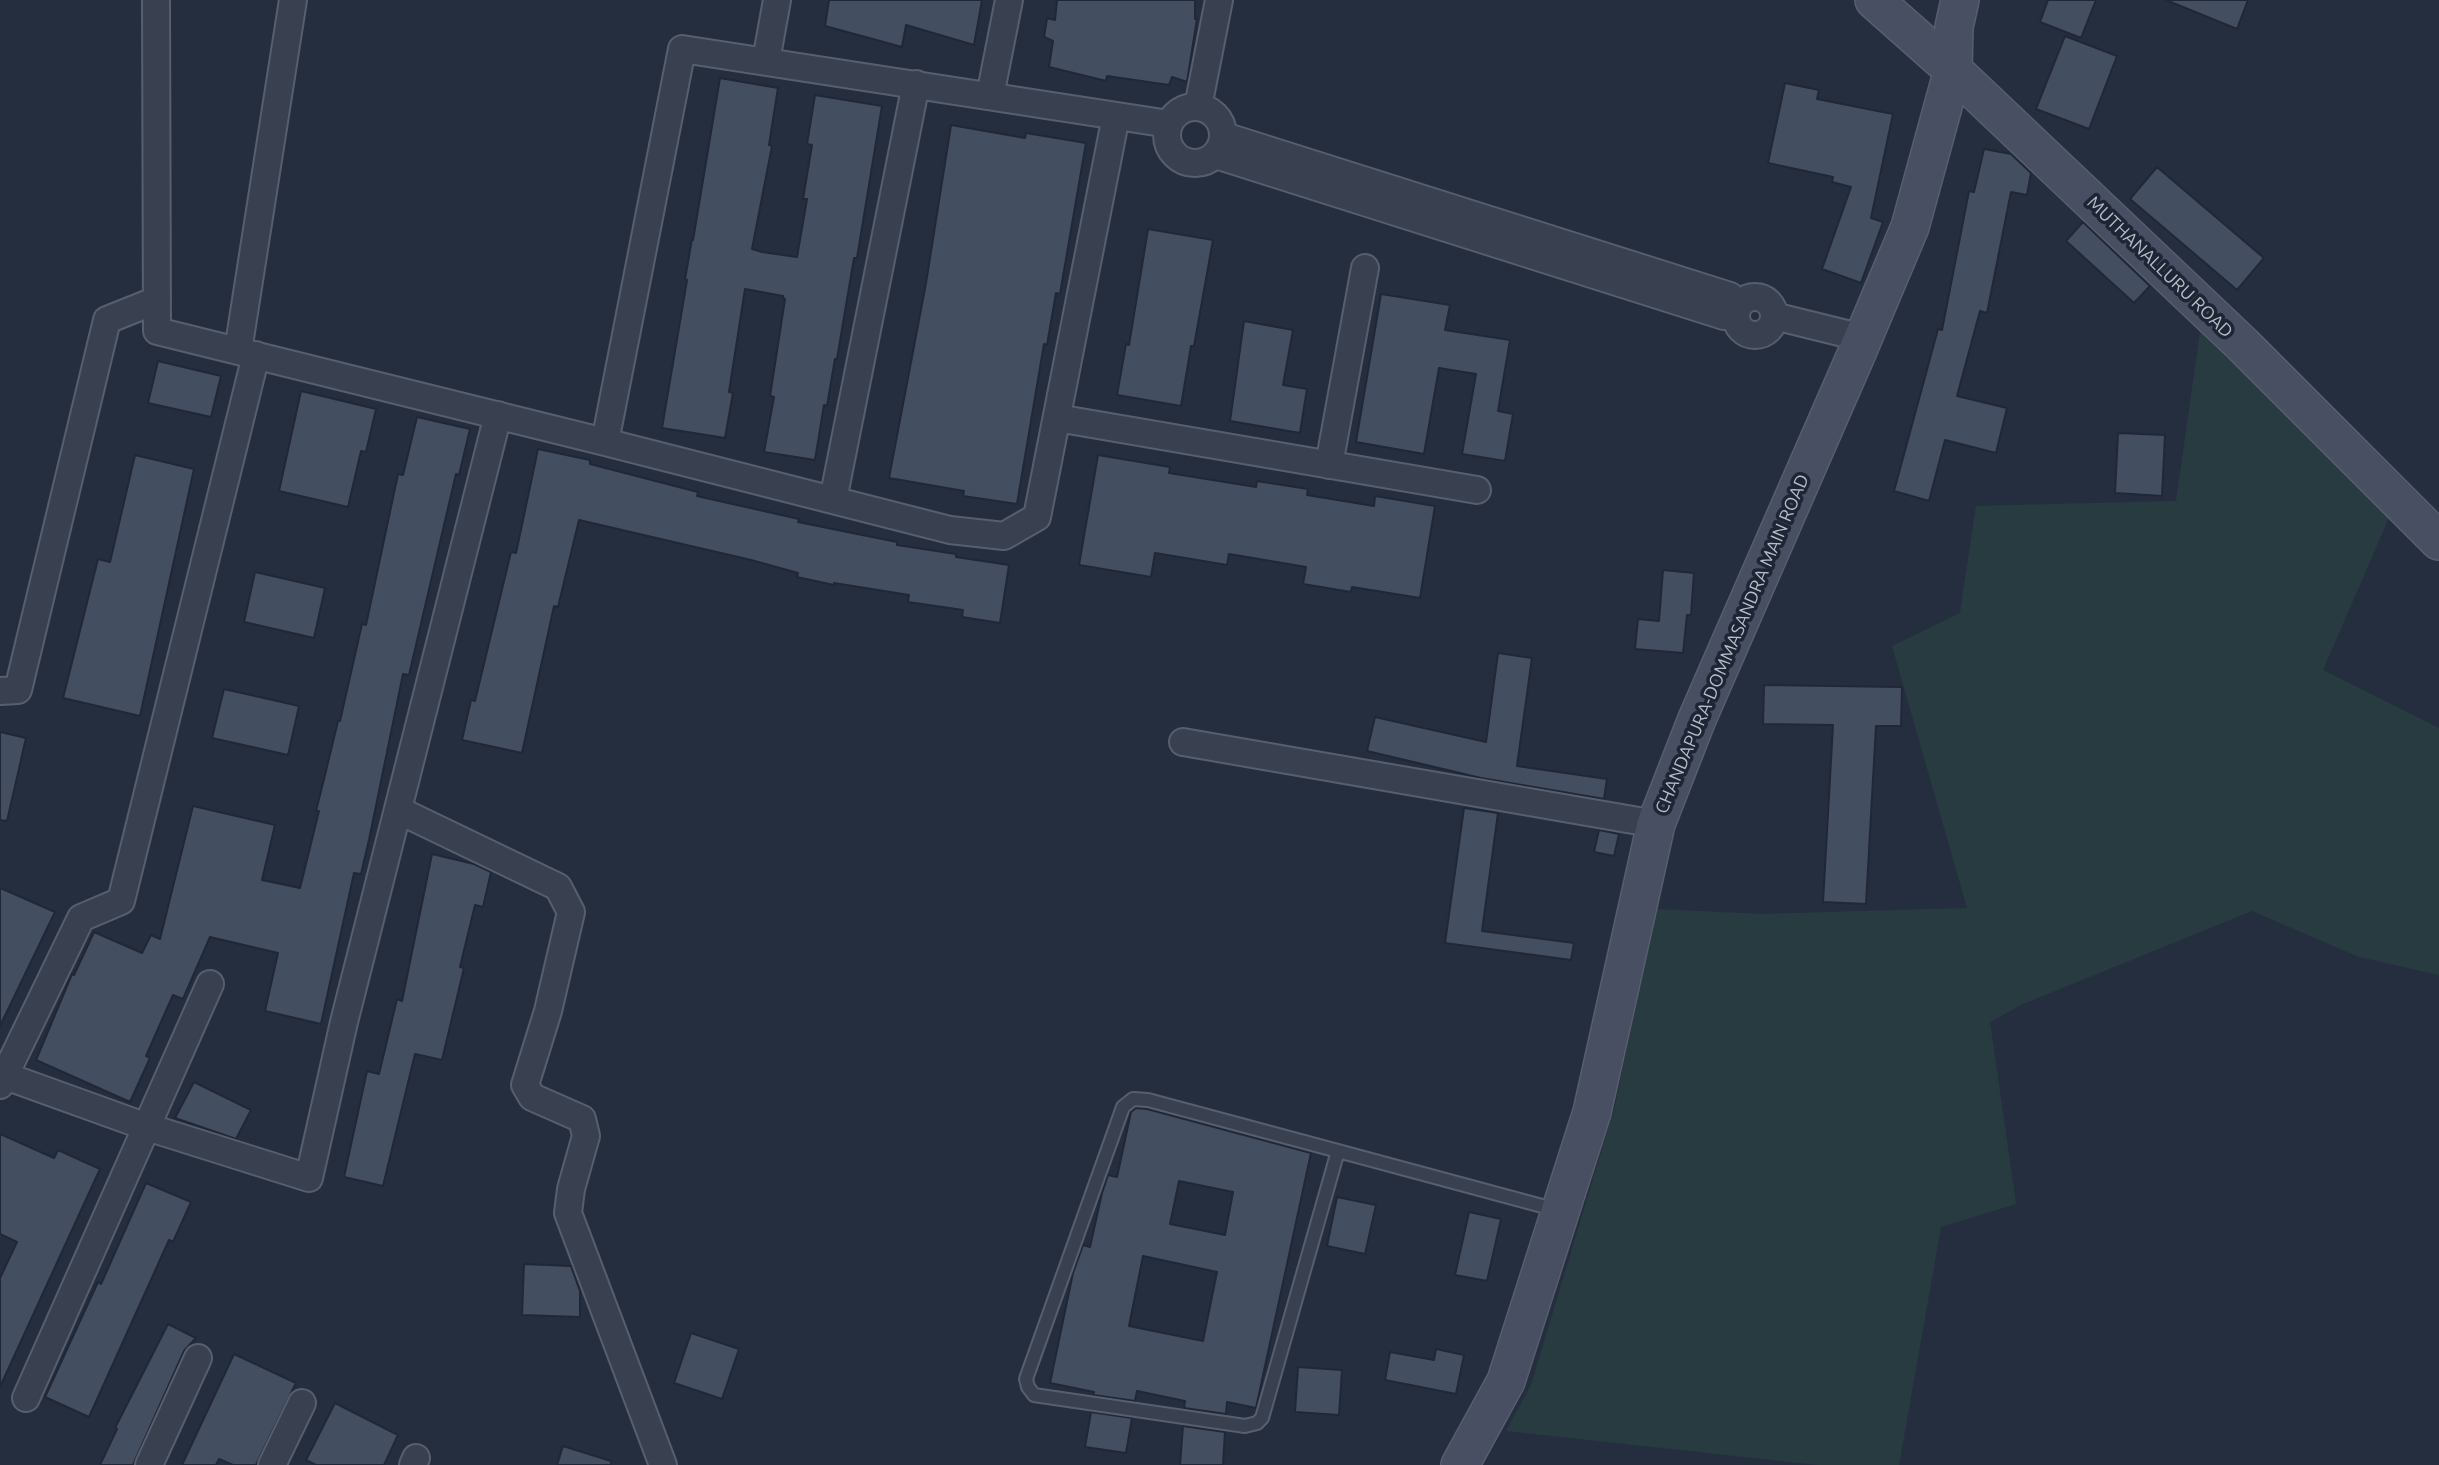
<!DOCTYPE html>
<style>
body{margin:0}
canvas{display:block;background:#252e3f}
</style>
<canvas width="2439" height="1465"></canvas>
<script>
const g = document.querySelector('canvas').getContext('2d');
g.lineJoin = 'round';
function fillPath(path, color) { g.fillStyle = color; g.fill(path, 'evenodd'); }
const poly = rows => new Path2D(rows.map(r => 'M' + r).join(''));
function strokePath(path, color, width, dash) { g.strokeStyle = color; g.lineWidth = width; g.lineCap = dash ? 'butt' : 'round'; g.setLineDash(dash || []); g.stroke(path); }
function write(font, color, halo, rows, align = 'center') {
  g.font = font + ' Ubuntu,sans-serif'; g.lineWidth = 7; g.setLineDash([]); g.textBaseline = 'middle'; g.strokeStyle = halo; g.fillStyle = color; for (const [text, x, y, turn = 0] of rows) {
    g.save(); g.translate(x, y); g.rotate((+turn || 0) * Math.PI / 180); g.textAlign = isNaN(turn) ? turn : align; if (halo) g.strokeText(text, 0, 0); g.fillText(text, 0, 0); g.restore();
  }
}
const green = poly([
 [2200,332,2391,513,2323,670,2439,728,2439,975,2359,957,2252,911,2023,1004,1990,1022,2016,1204,1941,1227,1899,1465,1818,1465,1506,1431,1531,1385,1615,1106,1655,909,1761,914,1967,908,1892,646,1960,613,1976,506,2176,501]
]);
const building = poly([
 [829,0,982,0,974,45,906,25,902,47,825,26,829,0],
 [1057,0,1195,0,1195,19,1197,19,1187,82,1172,77,1169,85,1107,76,1106,81,1049,67,1053,41,1044,37,1047,18,1055,20,1057,0],
 [2048,0,2096,0,2081,38,2040,22,2048,0],
 [2166,0,2248,0,2237,29,2166,0],
 [2065,36,2117,56,2089,129,2036,109,2065,36],
 [720,78,778,88,769,145,772,146,752,249,762,252,797,257,807,199,803,199,812,145,807,144,815,95,882,106,857,258,854,258,837,359,835,359,827,406,824,405,815,460,764,452,774,397,770,396,785,299,783,298,783,296,745,289,729,392,733,393,725,438,662,428,687,280,685,279,692,239,693,240,720,78],
 [1785,83,1819,90,1817,99,1893,114,1871,218,1883,222,1861,283,1822,269,1851,187,1832,182,1833,177,1768,163,1785,83],
 [951,125,1025,138,1026,133,1086,143,1060,294,1056,293,1047,345,1044,344,1017,504,963,496,964,491,889,478,926,283,951,125],
 [1984,149,2011,154,2031,173,2027,195,2011,192,1987,313,1980,311,1957,396,2007,408,1996,453,1945,440,1929,501,1894,491,1938,329,1942,330,1969,191,1974,192,1984,149],
 [2157,167,2264,258,2237,290,2130,199,2157,167],
 [2083,222,2150,286,2134,303,2066,241,2083,222],
 [1148,229,1213,240,1194,346,1191,346,1181,406,1117,395,1126,344,1129,345,1148,229],
 [1381,294,1450,305,1445,330,1510,340,1498,411,1513,414,1505,461,1462,454,1476,374,1439,368,1424,454,1356,442,1381,294],
 [1244,321,1293,330,1283,385,1307,389,1300,433,1230,421,1244,321],
 [158,361,221,376,211,417,148,403,158,361],
 [301,391,376,409,366,452,361,451,348,507,279,491,301,391],
 [417,417,470,429,459,475,456,474,409,675,403,674,369,840,361,874,354,873,321,1024,265,1011,278,953,210,937,183,999,173,995,146,1056,150,1058,130,1102,36,1060,72,974,74,975,94,932,142,953,151,935,160,939,193,806,275,825,262,880,300,888,319,811,316,811,325,775,338,721,340,721,362,624,366,625,398,474,403,475,417,417],
 [2118,433,2165,435,2162,496,2115,493,2118,433],
 [538,449,590,460,590,464,698,492,697,496,799,519,798,522,897,542,897,545,956,554,956,557,1009,565,1000,623,962,617,963,610,908,602,909,595,834,583,834,585,797,577,798,573,751,560,579,520,558,607,554,606,522,753,462,740,471,700,475,701,511,552,516,553,538,449],
 [135,455,194,469,140,716,63,698,98,559,110,562,135,455],
 [1098,455,1170,467,1169,473,1256,487,1257,481,1308,489,1307,495,1374,506,1375,496,1435,506,1420,598,1352,587,1351,592,1303,584,1306,567,1229,554,1227,565,1155,553,1151,577,1079,565,1098,455],
 [1663,570,1694,573,1691,615,1687,615,1683,653,1635,649,1638,619,1659,621,1663,570],
 [255,572,325,588,314,638,244,622,255,572],
 [1498,653,1532,658,1517,766,1607,779,1604,799,1481,778,1367,751,1375,717,1486,742,1498,653],
 [1764,685,1902,687,1901,726,1876,726,1866,904,1823,902,1833,725,1763,724,1764,685],
 [224,689,299,706,288,755,212,738,224,689],
 [0,732,26,738,7,821,0,820,0,732],
 [1464,808,1498,813,1482,931,1574,943,1571,960,1445,943,1464,808],
 [1599,830,1619,834,1614,856,1594,852,1599,830],
 [432,854,474,864,491,872,483,907,475,905,460,967,464,968,442,1060,415,1054,383,1186,344,1177,367,1071,379,1074,397,999,402,1001,432,854],
 [0,888,55,912,0,1026,0,888],
 [194,1082,251,1110,236,1139,175,1118,194,1082],
 [1136,1108,1147,1109,1311,1153,1256,1408,1227,1402,1226,1414,1184,1408,1185,1401,1137,1391,1135,1401,1093,1395,1094,1392,1050,1383,1073,1273,1083,1245,1090,1247,1102,1193,1108,1175,1117,1177,1131,1112,1136,1108],
 [1179,1181,1233,1192,1225,1235,1170,1224,1179,1181],
 [1143,1256,1217,1272,1203,1341,1129,1326,1143,1256],
 [0,1134,54,1158,58,1150,100,1169,0,1387,0,1278,17,1242,0,1234,0,1134],
 [146,1183,191,1202,173,1242,169,1240,89,1417,45,1397,98,1282,101,1284,146,1183],
 [1337,1197,1376,1205,1365,1254,1327,1246,1337,1197],
 [1469,1212,1501,1219,1487,1281,1455,1275,1469,1212],
 [524,1264,571,1266,580,1291,580,1317,522,1315,524,1264],
 [168,1324,196,1338,184,1351,133,1465,100,1465,117,1429,115,1428,168,1324],
 [691,1333,739,1349,722,1399,674,1383,691,1333],
 [1436,1349,1464,1355,1456,1394,1385,1380,1390,1352,1434,1360,1436,1349],
 [234,1354,296,1383,256,1465,233,1465,219,1459,216,1465,182,1465,234,1354],
 [1298,1367,1342,1370,1339,1415,1295,1412,1298,1367],
 [335,1403,398,1435,384,1465,316,1465,306,1460,335,1403],
 [1091,1412,1132,1418,1126,1453,1085,1447,1091,1412],
 [1183,1426,1225,1432,1223,1465,1180,1465,1183,1426],
 [563,1446,611,1461,611,1465,557,1465,563,1446]
]);
const lane = poly([
 [1338,1151,1262,1418,1257,1423,1245,1426,1034,1395,1028,1387,1026,1379,1123,1107,1133,1099,1148,1100,1338,1151,1557,1210]
]);
const street = poly([
 [156,0,157,331,605,442],
 [766,61,777,0],
 [990,96,1009,0],
 [1198,107,1219,0],
 '1167 135a28 28 0 1 1 56 0a28 28 0 1 1-56 0Z',
 [1116,116,1037,517,1004,536,950,530,605,442,682,49,1169,124],
 [1224,136,1730,296,1739,304],
 [1216,155,1724,316,1736,315],
 '1736 316a19 19 0 1 1 38 0a19 19 0 1 1-38 0Z',
 [1774,316,1863,338],
 [238,351,293,0],
 [1057,418,1477,490],
 [1329,465,1365,268],
 [833,500,916,84],
 [0,691,18,690,107,320,157,300],
 [1183,742,1656,824],
 [398,810,558,887,571,912,548,1011,525,1085,532,1097,582,1119,586,1136,571,1189,568,1213,663,1465],
 [0,1074,147,1127,309,1178,344,1022,498,415],
 [0,1085,81,918,121,901,256,355],
 [26,1398,210,984],
 [149,1465,198,1358],
 [272,1465,302,1403],
 [413,1465,416,1458]
]);
const secondary = poly([
 [1874,0,1953,70,2243,345,2439,541],
 [1460,1465,1506,1381,1592,1112,1656,824,1697,719,1856,355,1910,227,1953,70,1954,27,1960,0]
]);
const streetNames = [
 ["MUTHANALLURU ROAD",2160,267,44],
 ["CHANDAPURA-DOMMASANDRA MAIN ROAD",1732,644,-67]
];
fillPath(green, '#273b40');
fillPath(building, '#444e61');
strokePath(building, '#202736', 2);
strokePath(lane, '#575e6d', 16);
strokePath(street, '#575e6d', 30);
strokePath(secondary, '#575e6d', 40);
strokePath(lane, '#39404f', 12);
strokePath(street, '#39404f', 26);
strokePath(secondary, '#484f62', 37);
write('18px', '#b6bcca', '#1e2534', streetNames);
</script>
